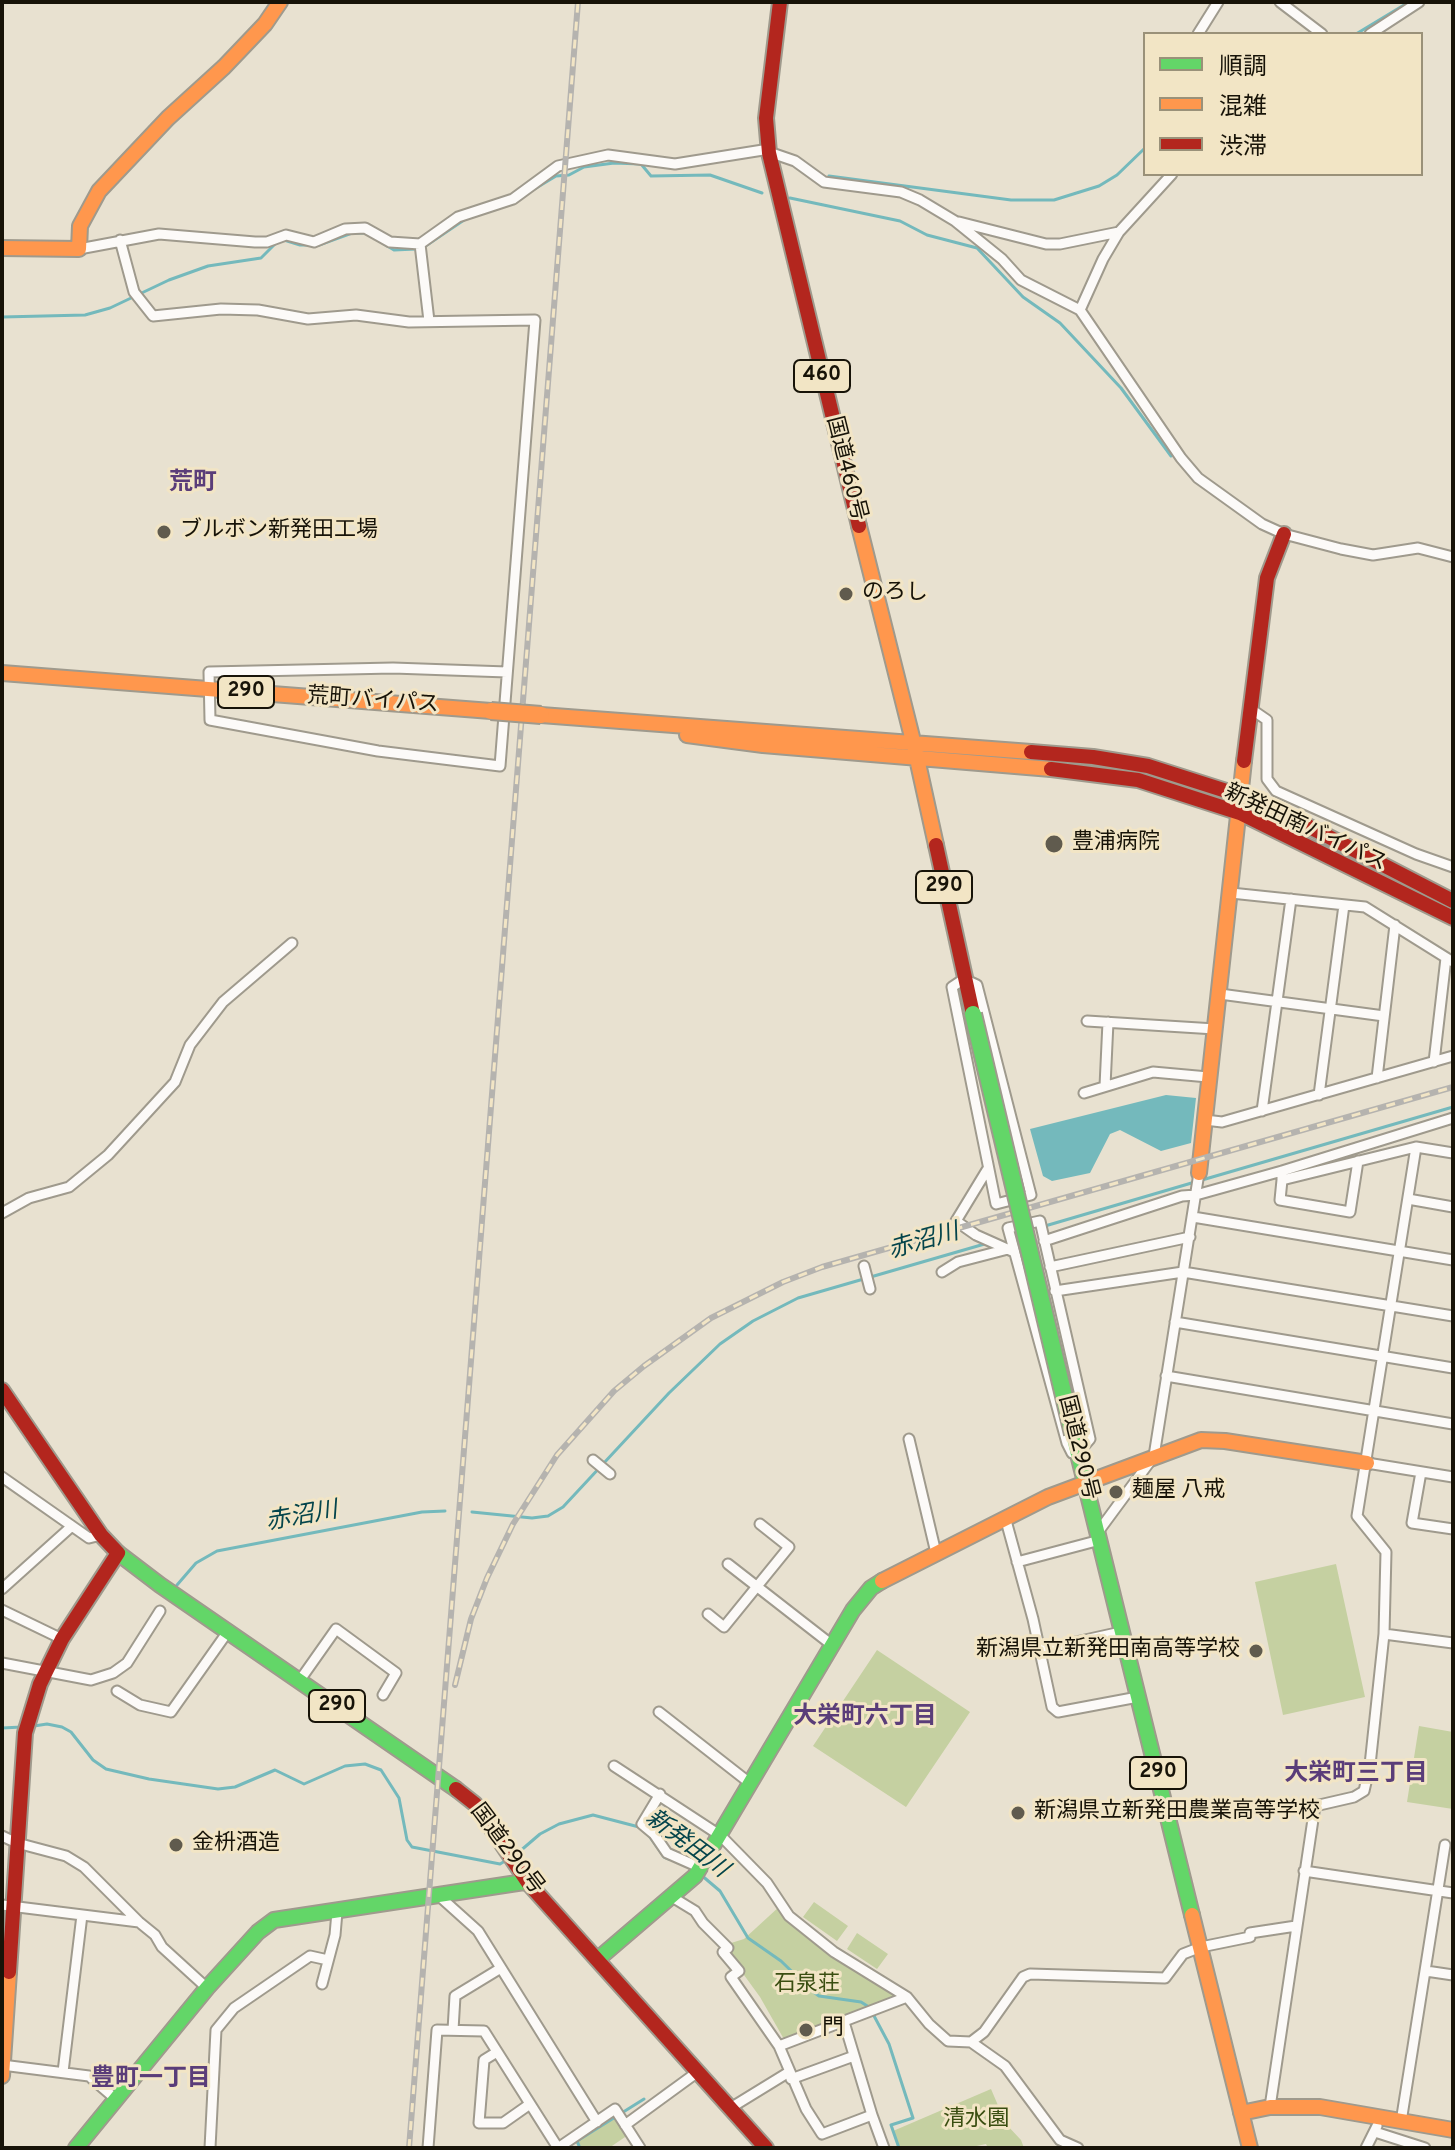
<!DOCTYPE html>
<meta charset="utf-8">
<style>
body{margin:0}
#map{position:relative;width:1455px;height:2150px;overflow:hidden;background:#e8e1d0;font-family:Overpass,"Noto Sans JP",sans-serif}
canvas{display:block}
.frame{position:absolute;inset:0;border:4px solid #171308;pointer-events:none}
.legend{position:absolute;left:1143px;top:32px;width:280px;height:144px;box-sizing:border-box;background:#f2e5c5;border:2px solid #9a9179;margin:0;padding:10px 14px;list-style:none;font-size:24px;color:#171308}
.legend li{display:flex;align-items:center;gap:16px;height:40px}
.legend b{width:40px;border:2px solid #9a9179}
</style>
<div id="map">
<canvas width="1455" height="2150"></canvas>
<div class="frame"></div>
<ul class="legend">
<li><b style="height:10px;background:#63d668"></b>順調</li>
<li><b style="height:10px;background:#ff974d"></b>混雑</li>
<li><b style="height:10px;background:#b3261e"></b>渋滞</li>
</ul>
</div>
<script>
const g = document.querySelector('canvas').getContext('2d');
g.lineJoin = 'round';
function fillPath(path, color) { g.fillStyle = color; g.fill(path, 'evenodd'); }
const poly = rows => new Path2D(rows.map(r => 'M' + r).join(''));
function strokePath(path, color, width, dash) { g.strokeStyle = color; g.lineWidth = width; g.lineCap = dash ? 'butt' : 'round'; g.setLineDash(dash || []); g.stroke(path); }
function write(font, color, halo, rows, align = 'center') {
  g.font = font + ' Overpass,"Noto Sans JP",sans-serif'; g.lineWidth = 6; g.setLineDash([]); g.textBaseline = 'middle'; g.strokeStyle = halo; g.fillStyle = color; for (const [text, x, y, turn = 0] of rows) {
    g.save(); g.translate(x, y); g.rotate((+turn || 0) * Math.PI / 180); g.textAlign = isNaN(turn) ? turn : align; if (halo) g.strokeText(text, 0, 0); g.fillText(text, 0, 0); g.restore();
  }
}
const green = poly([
 [1336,1564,1365,1697,1283,1715,1255,1582],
 [877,1650,970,1712,906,1807,813,1746],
 [1419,1726,1453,1732,1453,1809,1407,1802],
 [814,1902,848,1926,837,1941,803,1917],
 [780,1906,787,1916,905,1997,785,2041,760,1997,728,1953,731,1943,744,1939],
 [857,1933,888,1954,877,1969,847,1949],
 [991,2089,1006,2124,1021,2140,1024,2148,988,2148,986,2144,967,2148,899,2148,893,2131],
 [615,2115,628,2135,609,2148,579,2148,574,2140]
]);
const water = poly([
 [1166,1095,1196,1098,1191,1143,1161,1151,1120,1130,1110,1134,1090,1173,1052,1181,1043,1176,1030,1129]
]);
const stream = poly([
 [1356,34,1409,2],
 [829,176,1011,200,1054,200,1099,186,1117,175,1145,148],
 [790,198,900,221,927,235,977,248,1023,297,1060,323,1121,388,1171,456],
 [508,205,556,176,569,175,584,167,614,163,641,164,651,176,710,175,762,193],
 [284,240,300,245,319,245,352,233,366,233,394,250,416,249],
 [427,245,467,218],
 [2,317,85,315,110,308,169,280,208,266,261,258,277,242],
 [1202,1180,1453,1107],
 [1045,1226,1195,1182],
 [472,1512,532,1518,548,1516,563,1507,669,1393,720,1344,753,1321,798,1298,988,1243],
 [177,1585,196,1563,217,1551,422,1512,445,1511],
 [34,1726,47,1724,62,1727,71,1732,93,1760,106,1769,149,1779,218,1789,235,1787,275,1770,304,1784,345,1766,365,1764,381,1770,399,1798,407,1840,412,1847,500,1864,505,1861],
 [2,1728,22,1727],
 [519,1852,540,1834,559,1824,593,1815,639,1827,650,1837,664,1857,669,1859],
 [700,1874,720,1891,748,1938,781,1961,812,1991,819,1996,861,2002,869,2007],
 [873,2014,889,2044,913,2118,891,2125,899,2148],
 [580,2148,577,2141,644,2099]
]);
const street = poly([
 [1280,2,1322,34],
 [1198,34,1218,2],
 [1370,34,1419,2],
 [959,222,1046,244,1060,244,1119,232],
 [120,240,134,292,153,316,221,309,258,310,308,319,356,315,409,322,535,320,510,639,500,766,378,751,210,720,209,672,393,668,507,672],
 [420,244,429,321],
 [79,249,159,234,255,242,267,242,286,235,314,242,345,229,365,228,390,242,420,244,458,217,513,199,558,166,608,155,675,164,763,150,795,161,824,182,901,192,920,200,955,221,1002,259,1021,280,1080,310,1181,458,1198,478,1262,524,1284,534,1341,549,1373,555,1418,548,1453,557],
 [1080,310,1103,259,1119,232,1172,174],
 [1251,709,1267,720,1267,779,1276,791,1416,854,1453,867],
 [1231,893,1365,907,1453,962],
 [964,979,977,985,1031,1195,996,1204,952,987,964,979],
 [1220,994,1384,1016],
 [1087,1021,1215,1029],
 [1434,1062,1446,958],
 [1377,1078,1395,925],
 [1105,1086,1108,1022],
 [1084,1093,1153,1072,1208,1077],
 [1319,1095,1344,905],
 [1262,1111,1291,899],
 [1205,1120,1222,1122,1453,1056],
 [987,1170,956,1221,976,1235,1014,1252],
 [1282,1171,1282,1180,1416,1147,1453,1153],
 [1282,1180,1280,1200,1350,1212,1358,1161],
 [1408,1199,1453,1207],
 [2,1213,29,1198,69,1187,108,1155,175,1082,190,1045,223,1002,292,943],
 [1193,1217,1453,1260],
 [1040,1221,1090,1439,1078,1453,1072,1453,1067,1443,1008,1228,1040,1221],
 [1044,1241,1182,1196,1196,1195,1282,1171,1453,1118],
 [864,1266,870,1289],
 [1050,1267,1190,1237],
 [942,1272,958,1262,1008,1249],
 [1055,1291,1183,1272,1453,1316],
 [1175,1322,1453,1368],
 [1166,1376,1453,1424],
 [909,1439,936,1553],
 [593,1460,610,1474],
 [1367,1463,1453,1477],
 [1421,1472,1412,1523,1453,1529],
 [2,1477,89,1538,101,1535],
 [1005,1517,1033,1619,1052,1707,1058,1712,1138,1697],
 [1098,1532,1154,1456,1199,1173],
 [1017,1562,1100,1540],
 [728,1564,832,1645],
 [2,1589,72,1526],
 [2,1610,62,1639],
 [708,1614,724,1627,789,1547,760,1524],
 [1384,1634,1453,1643],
 [1040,1650,1121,1632],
 [2,1663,91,1680,113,1673,127,1663,160,1611],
 [300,1680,336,1629,396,1673,383,1695],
 [117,1691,140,1705,171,1712,229,1630],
 [659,1712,751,1784],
 [614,1766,721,1836,767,1883,789,1916,834,1952,907,1997,929,2024,948,2041,971,2042,1005,2066,1060,2140,1078,2148],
 [660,1794,642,1824,654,1834,667,1853,701,1868],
 [2,1836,17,1843,66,1856,84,1867,139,1922,155,1935,162,1947,207,1988],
 [1304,1871,1453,1893],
 [438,1895,478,1931,597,2122],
 [672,1897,695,1911,703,1923,728,1948,723,1952,739,1971,731,1977,779,2046],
 [2,1905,139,1922],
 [1426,1971,1453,1975],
 [322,1984,335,1935,337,1912],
 [844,2022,872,2115],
 [453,2030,455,1996,501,1968],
 [971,2042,984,2032,1023,1977,1030,1974,1165,1978,1183,1954,1201,1947,1250,1937,1250,1933,1296,1926],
 [497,2052,484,2060,479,2123,503,2123,530,2104],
 [2,2065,89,2076,117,2100],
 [63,2072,82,1915],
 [791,2079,854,2056],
 [732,2107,789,2072],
 [1270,2107,1315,1806,1354,1797,1364,1791,1370,1765,1384,1634,1386,1552,1357,1516,1416,1147],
 [1401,2122,1445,1845],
 [625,2125,699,2071],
 [1375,2132,1425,2148],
 [210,2148,216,2030,234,2008,310,1956,328,1960],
 [428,2148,437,2030,484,2031,558,2148],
 [558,2148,615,2109,640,2148],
 [884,2148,872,2115,822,2134,806,2109,779,2046,907,1997],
 [1366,2148,1377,2126]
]);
const fast = poly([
 [1073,1434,1192,1915],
 [118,1553,160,1585,456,1789],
 [598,1959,695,1876,853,1610,871,1588,882,1581],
 [76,2148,207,1988,258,1932,274,1920,524,1882,529,1884]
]);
const slow = poly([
 [2,248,79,249,80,226,99,191,168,118,224,67,265,24,280,2],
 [859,526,914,745,936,845],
 [2,673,491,711],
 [541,715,1031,752],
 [687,735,763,745,1051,769],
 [1199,1173,1244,761],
 [882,1581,1048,1497,1201,1440,1225,1441,1367,1463],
 [1192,1915,1250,2148],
 [2,2076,9,1972],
 [1241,2113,1270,2107,1320,2107,1453,2130]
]);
const jam = poly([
 [780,2,766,118,769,153,859,526],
 [1031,752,1093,757,1148,766,1242,796,1300,822,1453,901],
 [1244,761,1267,578,1284,534],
 [1051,769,1138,780,1240,813,1453,918],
 [936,845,973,1014],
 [2,1390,101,1535,118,1553,62,1639,40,1684,25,1733,9,1972],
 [456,1789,475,1804,529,1884,766,2148]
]);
const rail = poly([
 [455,1685,471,1619,487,1578,513,1524,557,1455,614,1391,644,1366,711,1318,783,1282,822,1267,1453,1087],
 [409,2148,578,2]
]);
const fastBridge = poly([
 [973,1014,1073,1434]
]);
const slowBridge = poly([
 [491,711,541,715]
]);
const markers = [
 [164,532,8,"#605b4e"],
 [846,594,8,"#605b4e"],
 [1054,844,10,"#605b4e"],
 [1116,1492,8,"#605b4e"],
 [1256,1651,8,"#605b4e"],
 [1018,1813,8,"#605b4e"],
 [176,1845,8,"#605b4e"],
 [806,2030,8,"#605b4e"]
];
const shields = [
 [822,376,56],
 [246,692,56],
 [944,887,56],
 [337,1706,56],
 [1158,1773,56]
];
const shieldNames = [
 ["460",822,376],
 ["290",246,692],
 ["290",944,887],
 ["290",337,1706],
 ["290",1158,1773]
];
const streetNames = [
 ["国道460号",845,469,76],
 ["荒町バイパス",373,702,4],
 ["新発田南バイパス",1305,829,25],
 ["国道290号",1077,1448,76],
 ["国道290号",506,1850,53]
];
const poiNames = [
 ["ブルボン新発田工場",180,532],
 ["のろし",862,594],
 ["豊浦病院",1072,844],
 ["麺屋 八戒",1132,1492],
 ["新潟県立新発田南高等学校",1240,1651,"right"],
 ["新潟県立新発田農業高等学校",1034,1813],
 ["金枡酒造",192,1845],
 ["門",822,2030]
];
const parkNames = [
 ["石泉荘",807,1986],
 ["清水園",976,2121]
];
const neighbourhoodNames = [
 ["荒町",193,484],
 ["大栄町六丁目",865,1718],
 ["大栄町三丁目",1356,1775],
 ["豊町一丁目",151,2080]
];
const waterNames = [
 ["赤沼川",924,1243,-16],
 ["赤沼川",302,1518,-10],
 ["新発田川",686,1845,37]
];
fillPath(green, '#c5d0a1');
fillPath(water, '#74b9bc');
strokePath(stream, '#74b9bc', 3);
strokePath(street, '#9f9a8d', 13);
strokePath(fast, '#9f9a8d', 18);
strokePath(slow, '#9f9a8d', 18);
strokePath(jam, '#9f9a8d', 18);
strokePath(street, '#fcfaf8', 9);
strokePath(fast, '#63d668', 14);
strokePath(slow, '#ff974d', 14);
strokePath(jam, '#b3261e', 14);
strokePath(rail, '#b5b3af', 6);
strokePath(rail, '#f2e5c5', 3, [9]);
strokePath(fastBridge, '#9f9a8d', 20, []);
strokePath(slowBridge, '#9f9a8d', 20, []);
strokePath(fastBridge, '#63d668', 16);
strokePath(slowBridge, '#ff974d', 16);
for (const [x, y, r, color] of markers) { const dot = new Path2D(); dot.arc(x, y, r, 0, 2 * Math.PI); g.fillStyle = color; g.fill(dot); strokePath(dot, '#f2e5c5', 3); }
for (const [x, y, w] of shields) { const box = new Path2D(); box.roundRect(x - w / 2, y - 16, w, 32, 6); g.fillStyle = '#f2e5c5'; g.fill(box); strokePath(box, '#171308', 2); }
write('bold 20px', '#171308', null, shieldNames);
write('22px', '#171308', '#f2e5c5', streetNames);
write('22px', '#171308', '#f2e5c5', poiNames, 'left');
write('22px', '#3a4e11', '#f2e5c5', parkNames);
write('bold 24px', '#5a3d79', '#f2e5c5', neighbourhoodNames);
write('italic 24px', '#05454b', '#f2e5c5', waterNames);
</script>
